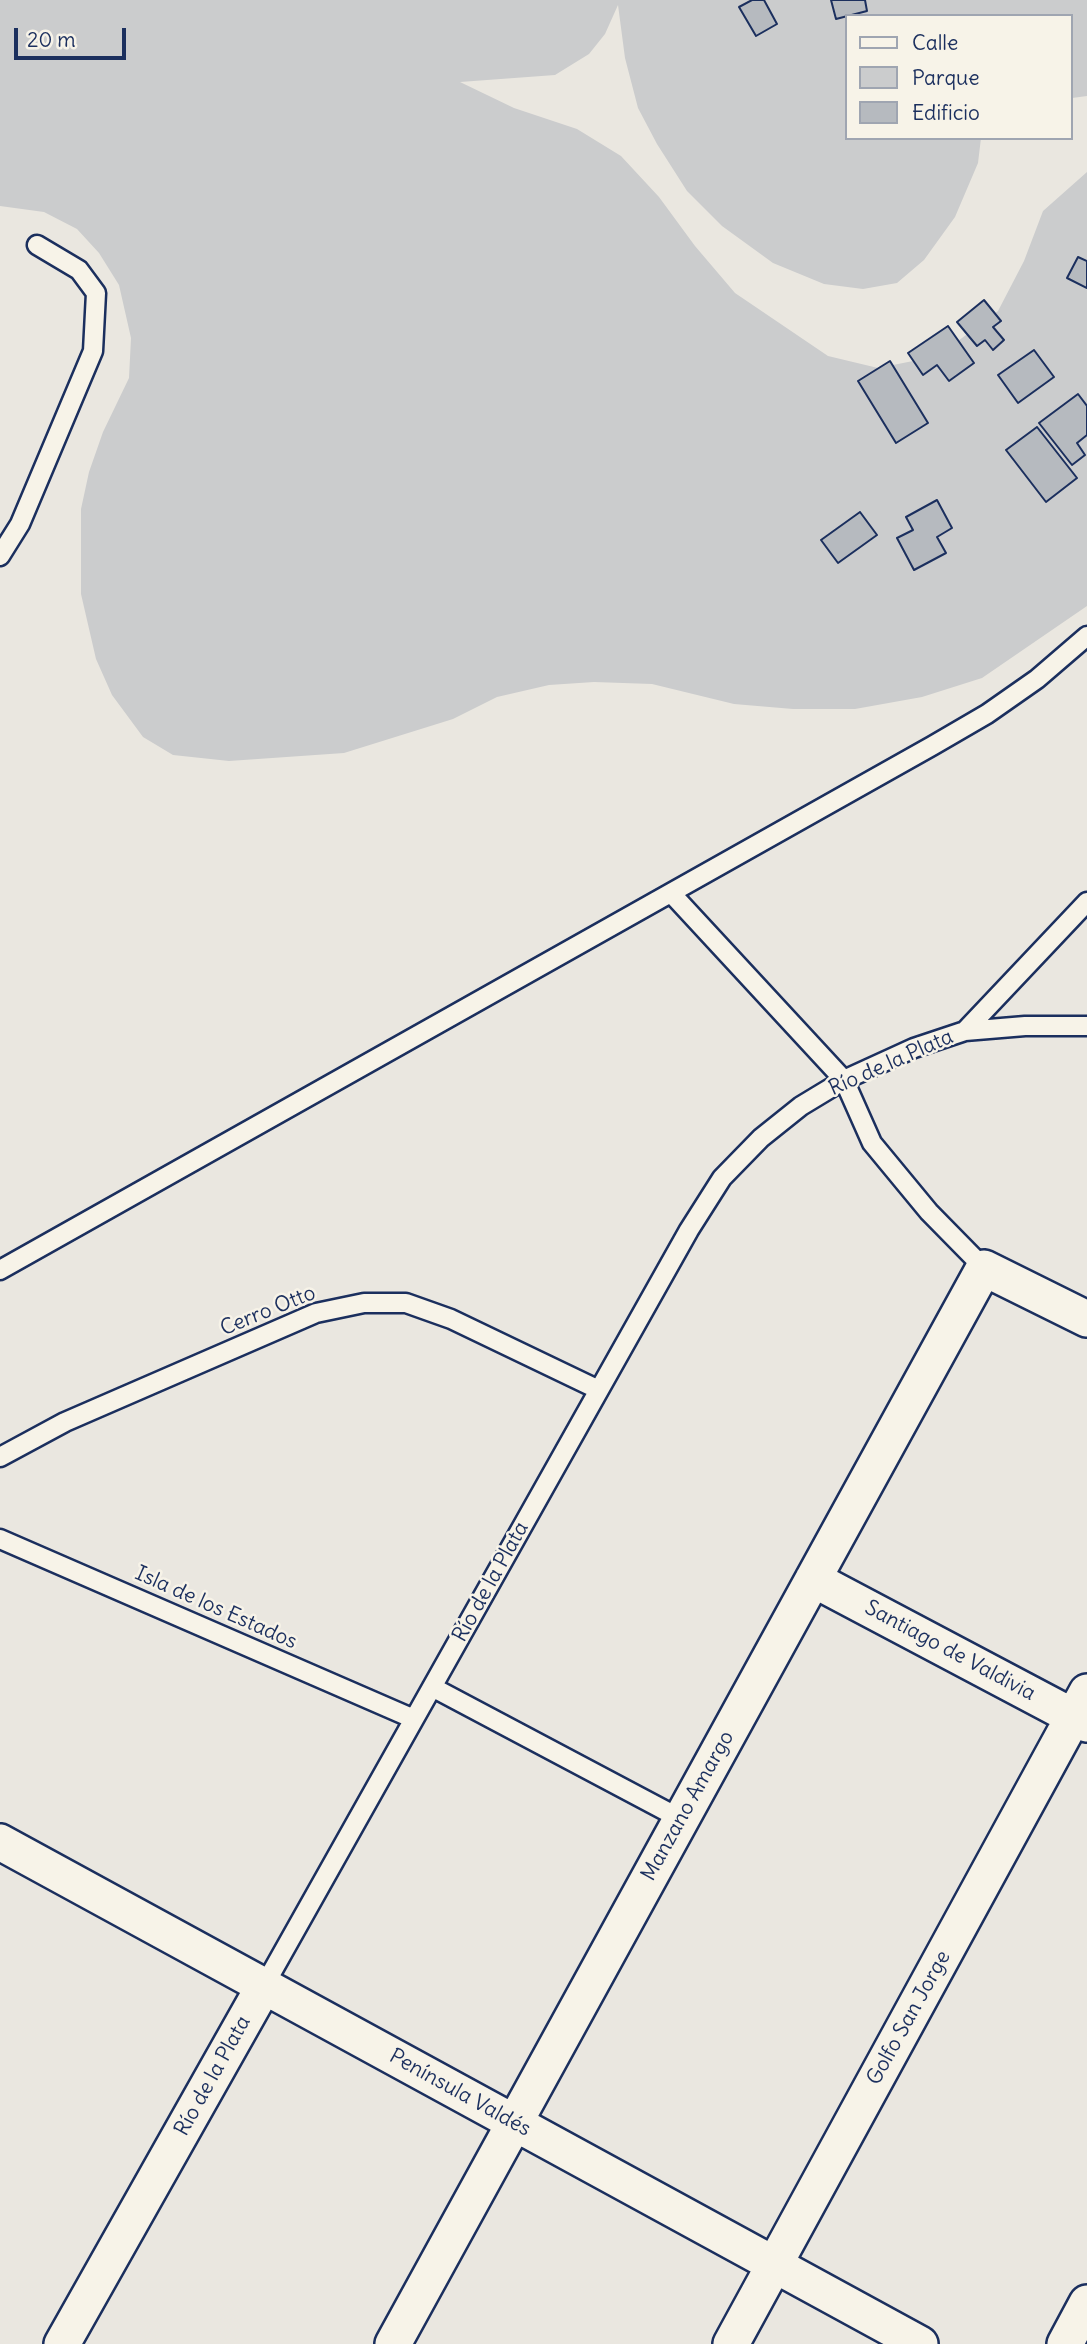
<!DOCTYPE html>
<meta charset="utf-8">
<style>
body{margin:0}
#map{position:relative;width:1087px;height:2344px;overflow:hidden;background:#eae7e0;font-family:Delius,sans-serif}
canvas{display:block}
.legend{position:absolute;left:845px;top:14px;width:228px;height:126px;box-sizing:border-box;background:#f7f3e8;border:2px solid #9fa5b1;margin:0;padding:9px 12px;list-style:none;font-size:21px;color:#1b2f5e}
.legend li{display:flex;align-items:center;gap:14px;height:35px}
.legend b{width:35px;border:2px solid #9fa5b1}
.scale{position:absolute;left:14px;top:28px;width:112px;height:32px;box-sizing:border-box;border:4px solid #1b2f5e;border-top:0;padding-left:9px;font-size:21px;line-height:24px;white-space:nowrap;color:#1b2f5e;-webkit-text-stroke:5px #f7f3e8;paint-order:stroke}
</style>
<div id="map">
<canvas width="1087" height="2344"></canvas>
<ul class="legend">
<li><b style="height:9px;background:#f7f3e8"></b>Calle</li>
<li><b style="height:19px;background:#cbcccd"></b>Parque</li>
<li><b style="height:19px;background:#b6babf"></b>Edificio</li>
</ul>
<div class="scale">20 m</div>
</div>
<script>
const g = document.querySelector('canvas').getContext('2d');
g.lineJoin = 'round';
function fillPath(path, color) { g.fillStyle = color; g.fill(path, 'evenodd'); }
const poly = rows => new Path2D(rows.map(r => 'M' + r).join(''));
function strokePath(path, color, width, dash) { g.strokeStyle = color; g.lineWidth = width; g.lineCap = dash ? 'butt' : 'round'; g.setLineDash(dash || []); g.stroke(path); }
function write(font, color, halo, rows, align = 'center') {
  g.font = font + ' Delius,sans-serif'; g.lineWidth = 5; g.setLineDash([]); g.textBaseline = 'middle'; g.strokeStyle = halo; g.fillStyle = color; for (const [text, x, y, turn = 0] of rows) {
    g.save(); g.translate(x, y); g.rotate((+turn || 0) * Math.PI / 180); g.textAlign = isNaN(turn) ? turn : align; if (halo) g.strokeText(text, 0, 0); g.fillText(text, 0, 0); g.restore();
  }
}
const green = poly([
 [0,0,1087,0,1087,96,1072,98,1071,16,847,16,847,138,981,138,978,163,955,217,924,260,897,283,863,289,824,284,773,263,722,226,687,191,657,144,638,108,625,58,618,5,605,34,589,54,555,75,460,82,514,108,577,129,621,156,659,197,695,246,735,293,828,356,878,368,938,356,998,311,1024,261,1043,211,1087,172,1087,606,982,678,922,697,855,709,793,709,734,704,652,684,594,682,549,685,497,697,453,719,344,753,229,761,173,755,143,737,112,695,96,659,81,594,81,509,89,472,103,432,129,378,131,338,119,285,99,253,77,229,44,212,0,206]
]);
const building = poly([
 [752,0,764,0,777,24,756,36,739,7,752,0],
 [831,0,865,0,867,11,836,19,831,0],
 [1078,257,1087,261,1087,288,1067,278,1078,257],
 [984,300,1001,321,993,327,1004,340,993,350,985,340,977,346,957,322,984,300],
 [948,326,974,363,949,381,937,365,923,375,908,353,948,326],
 [1034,350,1054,377,1018,403,998,375,1034,350],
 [890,361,928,423,896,443,858,381,890,361],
 [1078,394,1087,406,1087,435,1077,443,1085,455,1072,465,1039,423,1078,394],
 [1037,427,1077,478,1046,502,1006,450,1037,427],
 [937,500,952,528,937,537,946,553,914,570,897,538,913,530,906,517,937,500],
 [860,512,877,535,838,563,821,540,860,512]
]);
const service = poly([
 [0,556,20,524,93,351,96,293,79,270,37,245],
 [671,893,844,1080,872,1143,929,1212,984,1268],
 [965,1031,1087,902],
 [0,1270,932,746,987,714,1037,679,1087,636],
 [0,1457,65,1422,316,1313,364,1303,406,1303,451,1319,599,1390],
 [0,1539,414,1719],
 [432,1687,681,1819],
 [264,1986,689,1230,722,1178,761,1138,801,1106,844,1080,914,1048,965,1031,1025,1026,1087,1026]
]);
const minor = poly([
 [813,1579,1087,1724],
 [0,1842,920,2344],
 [62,2344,264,1986],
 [393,2344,984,1268,1087,1319],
 [731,2344,1087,1692],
 [1065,2344,1087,2303]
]);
const streetNames = [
 ["Río de la Plata",891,1063,-24],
 ["Cerro Otto",268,1311,-22],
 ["Río de la Plata",491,1582,-61],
 ["Isla de los Estados",216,1608,24],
 ["Santiago de Valdivia",950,1651,28],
 ["Manzano Amargo",688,1806,-61],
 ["Golfo San Jorge",909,2018,-61],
 ["Río de la Plata",213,2076,-61],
 ["Península Valdés",460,2093,29]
];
fillPath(green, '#cbcccd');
fillPath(building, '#b6babf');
strokePath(building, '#1b2f5e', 2);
strokePath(service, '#1b2f5e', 23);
strokePath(minor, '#1b2f5e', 40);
strokePath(service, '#f7f3e8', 18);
strokePath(minor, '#f7f3e8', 35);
write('21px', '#1b2f5e', '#f7f3e8', streetNames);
</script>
